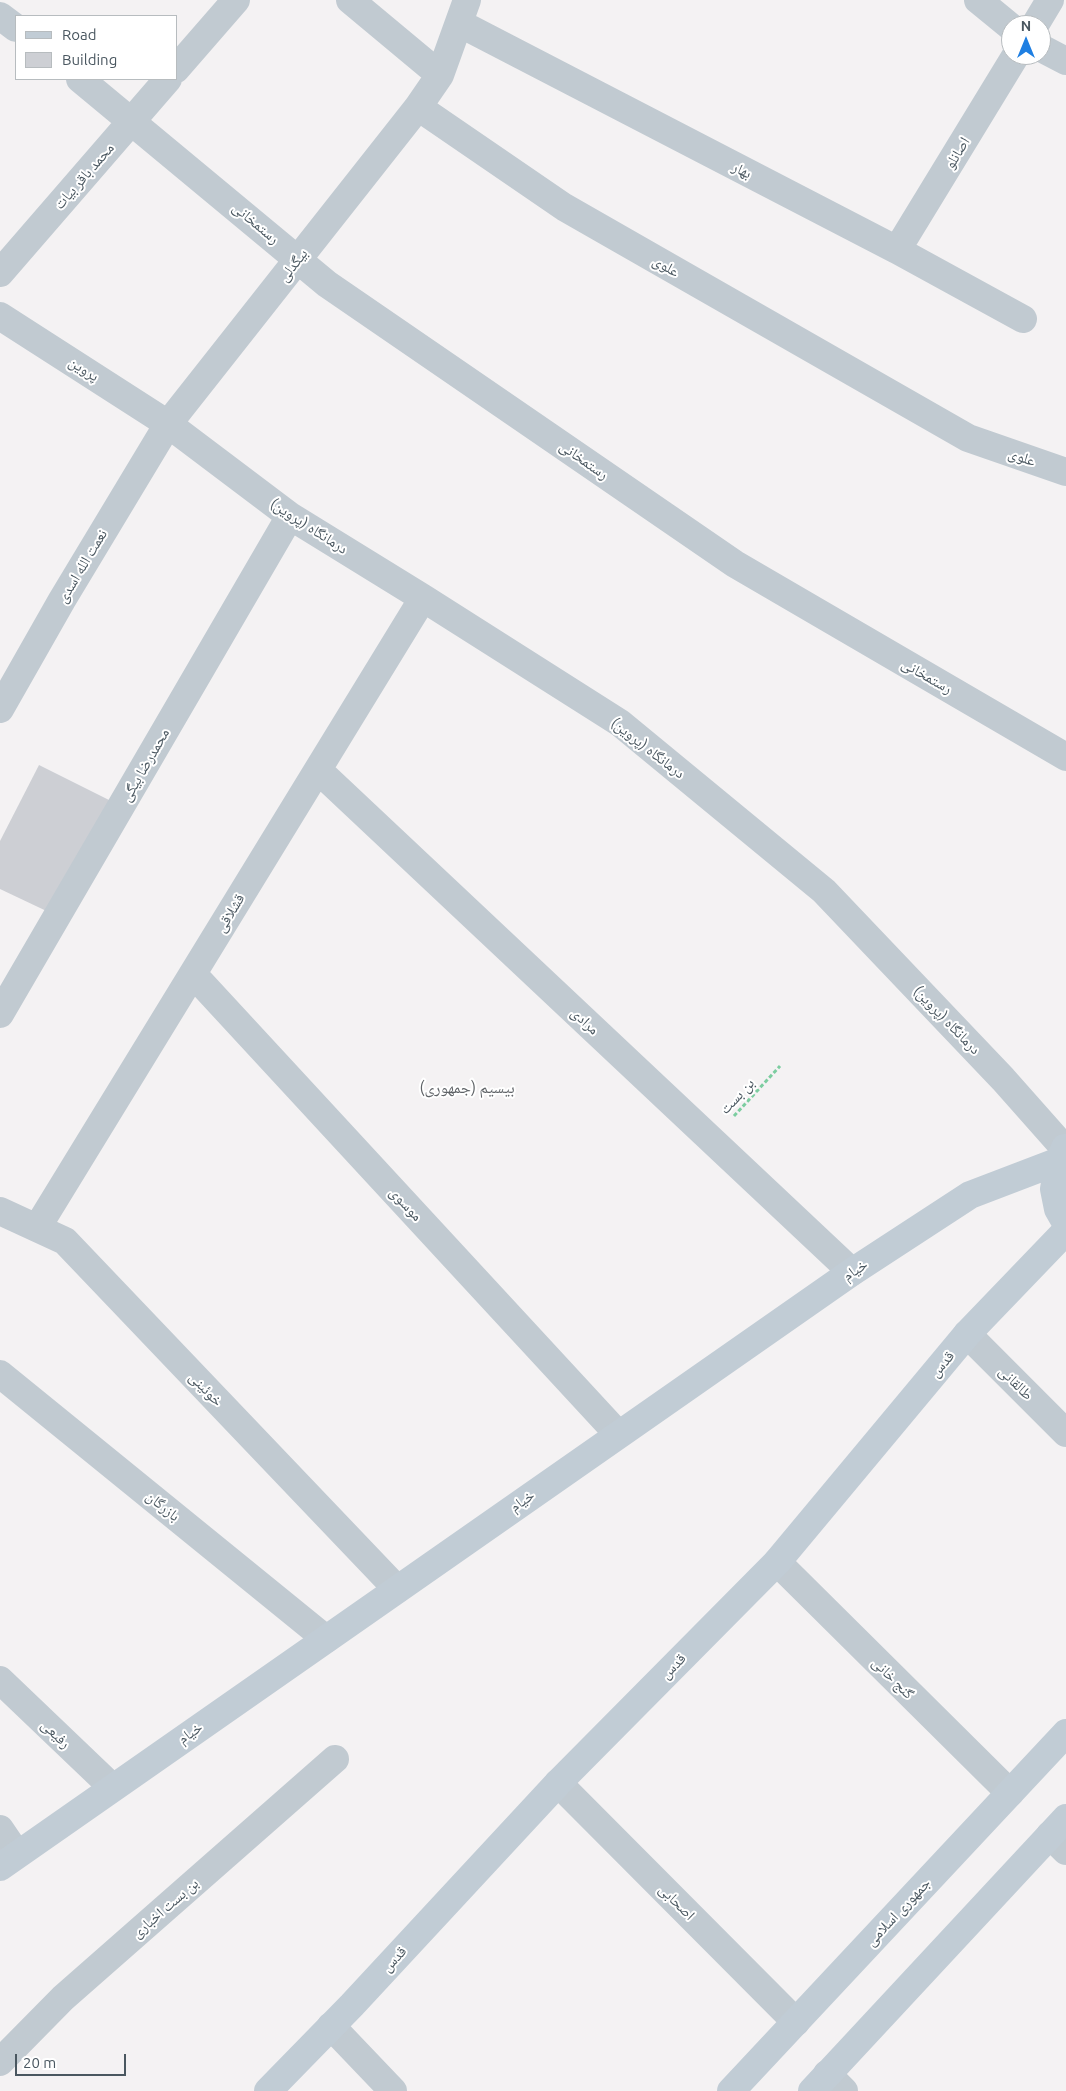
<!DOCTYPE html>
<meta charset="utf-8">
<style>
body{margin:0}
#map{position:relative;width:1066px;height:2091px;overflow:hidden;background:#f4f2f3;font-family:Ubuntu,sans-serif}
canvas{display:block}
.legend{position:absolute;left:15px;top:15px;width:162px;height:65px;box-sizing:border-box;background:#fff;border:1px solid #b7bcbf;margin:0;padding:6px 9px;list-style:none;font-size:15px;color:#4a5760}
.legend li{display:flex;align-items:center;gap:10px;height:25px}
.legend b{width:25px;border:1px solid #b7bcbf}
.north{position:absolute;left:1001px;top:15px;width:50px;height:50px;box-sizing:border-box;background:#fff;border:1px solid #b7bcbf;border-radius:50%;rotate:0deg;font-size:14px;font-weight:700;line-height:20px;text-align:center;color:#4a5760}
.north::after{content:'';display:block;margin:auto;width:18px;height:22px;background:#1f7fe2;clip-path:polygon(50% 0,100% 100%,50% 72%,0 100%)}
.scale{position:absolute;left:15px;top:2054px;width:111px;height:22px;box-sizing:border-box;border:2px solid #4a5760;border-top:0;padding-left:6px;font-size:15px;line-height:18px;white-space:nowrap;color:#4a5760;-webkit-text-stroke:4px #fff;paint-order:stroke}
</style>
<div id="map">
<canvas width="1066" height="2091"></canvas>
<ul class="legend">
<li><b style="height:6px;background:#c1ccd5"></b>Road</li>
<li><b style="height:14px;background:#cdcfd4"></b>Building</li>
</ul>
<div class="north">N</div>
<div class="scale">20 m</div>
</div>
<script>
const g = document.querySelector('canvas').getContext('2d');
g.lineJoin = 'round';
function fillPath(path, color) { g.fillStyle = color; g.fill(path, 'evenodd'); }
const poly = rows => new Path2D(rows.map(r => 'M' + r).join(''));
function strokePath(path, color, width, dash) { g.strokeStyle = color; g.lineWidth = width; g.lineCap = dash ? 'butt' : 'round'; g.setLineDash(dash || []); g.stroke(path); }
function write(font, color, halo, rows, align = 'center') {
  g.font = font + ' Ubuntu,"Noto Naskh Arabic",sans-serif'; g.lineWidth = 4; g.setLineDash([]); g.textBaseline = 'middle'; g.strokeStyle = halo; g.fillStyle = color; for (const [text, x, y, turn = 0] of rows) {
    g.save(); g.translate(x, y); g.rotate((+turn || 0) * Math.PI / 180); g.textAlign = isNaN(turn) ? turn : align; if (halo) g.strokeText(text, 0, 0); g.fillText(text, 0, 0); g.restore();
  }
}
const building = poly([
 [39,765,121,806,57,916,0,889,0,841]
]);
const path = poly([
 [734,1116,780,1066]
]);
const street = poly([
 [350,0,440,75,418,107,564,207,968,438,1066,472],
 [978,0,1011,27],
 [0,16,16,28],
 [459,23,897,250,1023,319],
 [1035,25,1050,0],
 [1041,48,1066,61],
 [176,69,236,0],
 [440,75,467,0],
 [80,79,327,284,735,564,1066,757],
 [897,250,1016,55],
 [0,273,168,79],
 [0,316,168,424,290,516,423,598,620,723,824,891,1003,1079,1065,1149],
 [0,709,62,600,168,424,418,107],
 [318,770,852,1272],
 [193,974,618,1434],
 [0,1014,290,516],
 [0,1211,65,1241,397,1589],
 [37,1228,423,598],
 [967,1334,1066,1433],
 [0,1374,326,1639],
 [777,1562,1010,1793],
 [0,1680,112,1787],
 [558,1783,796,2022],
 [0,1829,17,1854],
 [1050,1835,1066,1851],
 [331,2026,393,2091],
 [0,2062,63,1998,335,1759],
 [827,2074,844,2091]
]);
const secondary = poly([
 [1065,1148,1059,1161,1054,1189,1058,1209,1066,1223],
 [0,1867,852,1272,970,1195,1059,1161],
 [268,2091,352,2005,558,1783,777,1562,967,1334,1066,1231],
 [731,2091,1066,1733],
 [812,2091,1066,1818]
]);
const streetNames = [
 ["اصانلو",957,153,-59],
 ["بهار",742,170,27],
 ["محمد باقر بیات",84,176,-49],
 ["رستمخانی",256,223,40],
 ["بیگدلی",293,265,-52],
 ["علوی",666,266,30],
 ["پروین",84,369,33],
 ["علوی",1022,457,19],
 ["رستمخانی",584,460,35],
 ["درمانگاه (پروین)",309,526,33],
 ["نعمت الله اسدی",82,566,-59],
 ["رستمخانی",927,676,30],
 ["درمانگاه (پروین)",648,748,38],
 ["محمدرضا بیگی",145,765,-60],
 ["قشلاقی",230,913,-59],
 ["درمانگاه (پروین)",947,1020,46],
 ["مرادی",585,1021,43],
 ["بن بست",737,1096,-47],
 ["موسوی",406,1204,47],
 ["خیام",855,1270,-34],
 ["قدس",942,1364,-50],
 ["طالقانی",1016,1383,45],
 ["خوئینی",206,1389,46],
 ["خیام",522,1501,-35],
 ["بازرگان",163,1506,39],
 ["قدس",673,1666,-45],
 ["گنج خانی",893,1678,45],
 ["خیام",190,1733,-35],
 ["رفیعی",56,1734,44],
 ["اصحابی",677,1902,45],
 ["بن بست اخباری",165,1908,-41],
 ["جمهوری اسلامی",898,1912,-47],
 ["قدس",394,1959,-47]
];
const neighbourhoodNames = [
 ["(بیسیم (جمهوری",467,1088]
];
fillPath(building, '#cdcfd4');
strokePath(path, '#7ccda0', 3, [4, 2.5]);
strokePath(street, '#c1cad1', 28);
strokePath(secondary, '#c1ccd5', 28);
write('15px', '#4a5760', '#fff', streetNames);
write('16px', '#5f6367', '#fff', neighbourhoodNames);
</script>
